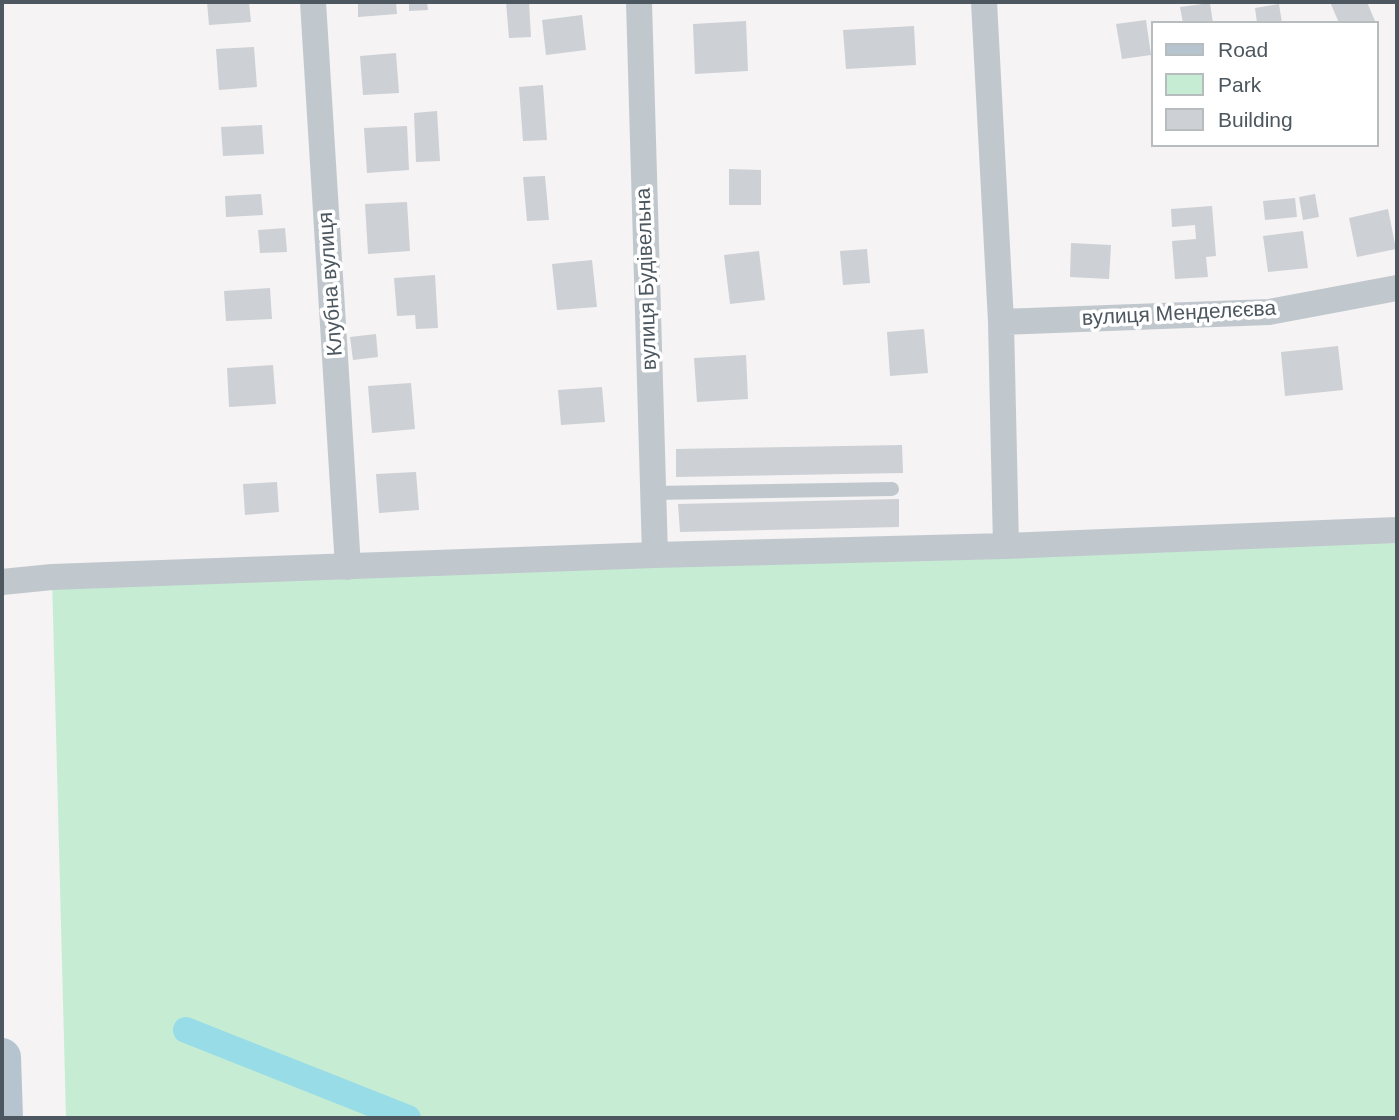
<!DOCTYPE html>
<meta charset="utf-8">
<style>
body{margin:0}
#map{position:relative;width:1399px;height:1120px;overflow:hidden;background:#f5f3f3;font-family:Helvetica,sans-serif}
canvas{display:block}
.frame{position:absolute;inset:0;border:4px solid #4c575f;pointer-events:none}
.legend{position:absolute;left:1151px;top:21px;width:228px;height:126px;box-sizing:border-box;background:#fff;border:2px solid #b7bcbf;margin:0;padding:9px 12px;list-style:none;font-size:21px;color:#4c575f}
.legend li{display:flex;align-items:center;gap:14px;height:35px}
.legend b{width:35px;border:2px solid #b7bcbf}
</style>
<div id="map">
<canvas width="1399" height="1120"></canvas>
<div class="frame"></div>
<ul class="legend">
<li><b style="height:9px;background:#b5c4cf"></b>Road</li>
<li><b style="height:19px;background:#c6edd3"></b>Park</li>
<li><b style="height:19px;background:#cdd0d4"></b>Building</li>
</ul>
</div>
<script>
const g = document.querySelector('canvas').getContext('2d');
g.lineJoin = 'round';
function fillPath(path, color) { g.fillStyle = color; g.fill(path, 'evenodd'); }
const poly = rows => new Path2D(rows.map(r => 'M' + r).join(''));
function strokePath(path, color, width, dash) { g.strokeStyle = color; g.lineWidth = width; g.lineCap = dash ? 'butt' : 'round'; g.setLineDash(dash || []); g.stroke(path); }
function write(font, color, halo, rows, align = 'center') {
  g.font = font + ' Helvetica,sans-serif'; g.lineWidth = 7; g.setLineDash([]); g.textBaseline = 'middle'; g.strokeStyle = halo; g.fillStyle = color; for (const [text, x, y, turn = 0] of rows) {
    g.save(); g.translate(x, y); g.rotate((+turn || 0) * Math.PI / 180); g.textAlign = isNaN(turn) ? turn : align; if (halo) g.strokeText(text, 0, 0); g.fillText(text, 0, 0); g.restore();
  }
}
const green = poly([
 [1397,530,1397,1118,66,1118,52,577]
]);
const canal = poly([
 [186,1030,408,1118]
]);
const building = poly([
 [207,2,249,2,251,22,209,25],
 [358,2,396,2,397,14,358,17],
 [409,2,427,2,428,10,409,11],
 [506,2,529,2,531,37,509,38],
 [1330,2,1367,2,1375,21,1339,23],
 [1210,3,1213,23,1183,23,1180,7],
 [1279,4,1282,23,1257,23,1255,8],
 [582,15,586,50,546,55,542,20],
 [1146,20,1151,55,1122,59,1116,24],
 [746,21,748,71,695,74,693,24],
 [914,26,916,65,846,69,843,30],
 [254,47,257,87,219,90,216,49],
 [396,53,399,93,363,95,360,56],
 [543,85,547,140,523,141,519,87],
 [437,111,440,161,416,162,414,113],
 [262,125,264,154,223,156,221,127],
 [407,126,409,170,367,173,364,128],
 [729,169,761,170,761,205,729,205],
 [545,176,549,220,527,221,523,177],
 [261,194,263,215,226,217,225,196],
 [1315,194,1319,217,1303,220,1299,197],
 [1295,198,1297,217,1265,220,1263,201],
 [407,202,410,251,368,254,365,204],
 [1212,206,1216,256,1206,257,1208,277,1175,279,1172,241,1196,239,1195,225,1172,227,1171,209],
 [1388,209,1396,249,1357,257,1349,218],
 [285,228,287,252,260,253,258,230],
 [1303,231,1308,268,1268,272,1263,236],
 [1071,243,1111,245,1109,279,1070,277],
 [867,249,870,283,843,285,840,251],
 [759,251,765,300,730,304,724,255],
 [592,260,597,307,557,310,552,264],
 [435,275,438,328,416,329,415,315,397,316,394,278],
 [270,288,272,319,226,321,224,291],
 [924,329,928,373,890,376,887,332],
 [376,334,378,357,353,360,350,337],
 [1338,346,1343,390,1285,396,1281,352],
 [746,355,748,399,697,402,694,358],
 [273,365,276,404,229,407,227,368],
 [411,383,415,429,372,433,368,386],
 [602,387,605,422,561,425,558,390],
 [902,445,903,473,676,477,676,449],
 [416,472,419,510,379,513,376,474],
 [277,482,279,512,245,515,243,484],
 [899,499,899,527,680,532,678,504]
]);
const lane = poly([
 [653,493,892,489]
]);
const street = poly([
 [313,2,348,567],
 [639,2,655,555],
 [984,2,1001,322,1006,546],
 [1001,322,1269,312,1397,288],
 [2,582,52,577,655,555,1006,546,1397,530]
]);
const primary = poly([
 [2,1057,4,1118]
]);
const streetNames = [
 ["вулиця Будівельна",647,279,-92],
 ["Клубна вулиця",331,284,-94],
 ["вулиця Менделєєва",1179,314,-3]
];
fillPath(green, '#c6edd3');
strokePath(canal, '#97dce7', 26);
fillPath(building, '#cdd0d4');
strokePath(lane, '#c0c8ce', 14);
strokePath(street, '#c0c8ce', 26);
strokePath(primary, '#b5c4cf', 38);
write('21px', '#4c575f', '#fff', streetNames);
</script>
